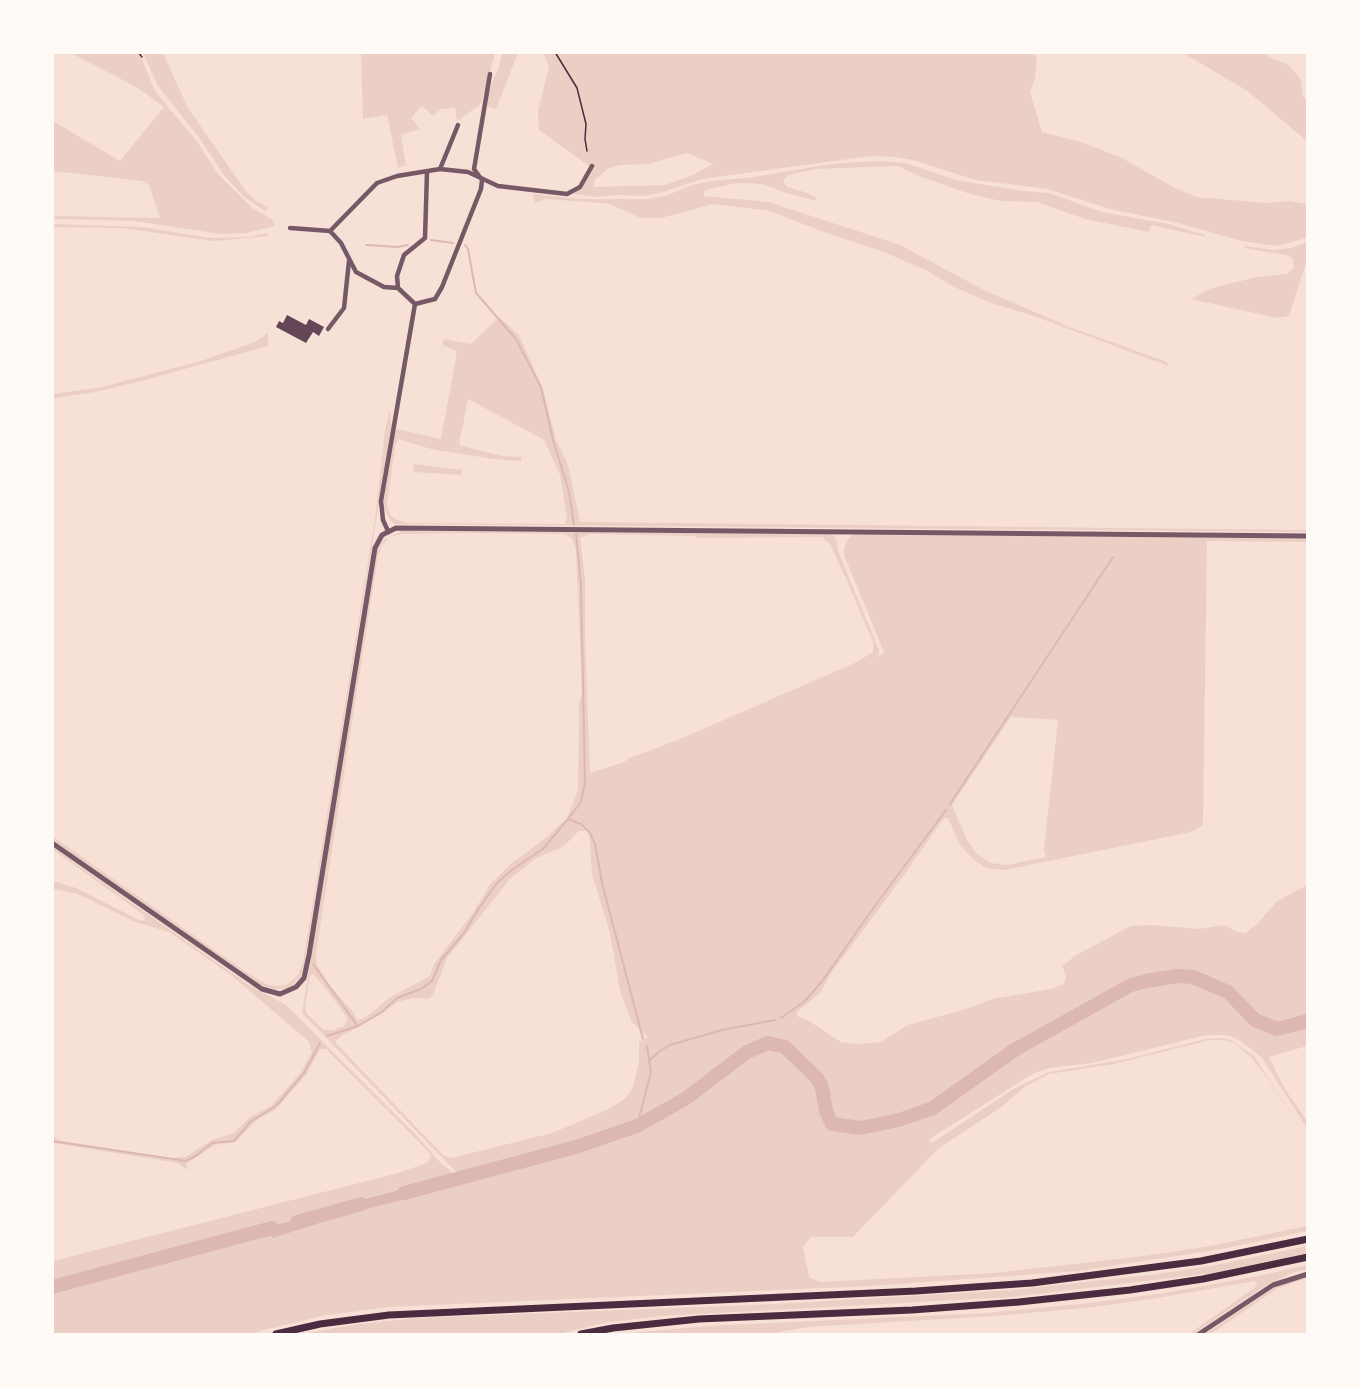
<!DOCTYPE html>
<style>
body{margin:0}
#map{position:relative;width:1360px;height:1387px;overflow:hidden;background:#f7e1d7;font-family:Jost,sans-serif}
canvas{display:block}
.frame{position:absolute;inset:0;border:54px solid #fffaf5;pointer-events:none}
</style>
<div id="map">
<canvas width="1360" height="1387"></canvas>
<div class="frame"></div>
</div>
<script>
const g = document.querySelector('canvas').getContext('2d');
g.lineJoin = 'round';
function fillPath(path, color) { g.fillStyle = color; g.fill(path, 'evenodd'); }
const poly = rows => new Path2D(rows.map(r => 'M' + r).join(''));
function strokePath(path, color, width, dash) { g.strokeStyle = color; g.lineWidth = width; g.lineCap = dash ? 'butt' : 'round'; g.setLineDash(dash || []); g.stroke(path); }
const green = poly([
 [139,52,155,91,198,143,218,174,251,207,273,220,275,226,246,233,221,234,134,221,53,219,53,217,61,216,160,218,149,185,142,181,53,171,53,121,120,161,164,107,138,88,71,53],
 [143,53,163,53,188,108,245,190,256,201,268,207,265,211,244,197,224,175,200,139,158,86],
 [361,53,495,53,481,104,457,121,455,108,441,109,433,116,422,106,411,118,420,129,401,135,406,165,398,168,387,115,363,119],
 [502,53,518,53,496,109,487,106,489,89,499,67],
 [543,53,1034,53,1037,58,1035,78,1030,92,1042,132,1081,142,1120,157,1177,189,1196,197,1267,203,1289,201,1307,204,1307,238,1275,246,1242,241,1178,223,1110,209,1047,189,975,180,913,160,895,157,871,156,702,179,663,192,644,196,618,195,596,197,574,194,573,190,579,188,589,166,539,130,538,112,549,66],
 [687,153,713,164,693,175,665,185,594,187,594,181,607,169,620,165,648,164],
 [1183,53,1266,53,1269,57,1289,65,1301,80,1303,96,1307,101,1307,141,1246,90],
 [875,161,906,163,955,180,1024,191,1049,193,1102,212,1168,224,1205,235,1205,237,1151,225,1149,232,1085,219,1037,202,1001,201,970,194,922,177,897,166,816,169,788,175,783,181,787,187,808,193,816,198,817,201,786,193,763,184,737,183,709,189,704,192,704,196,769,202,900,245,984,290,1067,326,1167,362,1168,366,1034,316,988,302,954,287,926,270,881,251,829,234,770,211,713,204,661,218,640,218,610,204,601,203,545,199,535,203,533,194,580,199,648,199,668,195,692,185,711,181,754,177,831,164],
 [53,224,142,227,210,238,248,237,268,233,268,236,214,241,122,228,53,227],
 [1307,242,1307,260,1289,316,1277,318,1191,299,1212,288,1257,277,1287,274,1294,267,1292,258,1286,255,1243,248,1246,246,1273,250,1291,248],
 [499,317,519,335,543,389,556,440,568,465,580,522,1307,530,1308,532,395,524,390,520,383,506,395,432,397,429,441,439,457,351,442,345,444,339,471,344],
 [468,399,544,440,560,475,567,519,565,524,407,523,397,520,390,515,387,504,395,447,398,439,431,449,493,459,521,461,522,457,502,456,459,445],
 [268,333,268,346,145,380,95,392,53,398,53,394,102,387,201,361,255,342],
 [390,408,391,428,304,967,301,976,291,986,284,989,274,989,262,986,174,926,53,841,52,836,246,972,268,985,278,986,288,984,298,975,303,963,376,512,385,430],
 [413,464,462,470,461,475,414,472],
 [402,531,829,534,834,536,837,541,838,551,879,650,878,657,884,652,844,555,844,548,848,539,852,535,1307,538,1307,542,1207,541,1203,825,1191,832,1005,870,986,868,973,859,960,845,948,818,944,818,904,875,832,972,820,993,797,1012,797,1016,809,1021,841,1042,856,1044,881,1042,908,1025,969,1008,992,999,1051,989,1064,984,1066,976,1062,966,1076,955,1131,926,1152,925,1199,929,1224,925,1237,932,1245,933,1257,924,1276,902,1307,885,1307,1046,1269,1057,1285,1089,1307,1121,1307,1128,1262,1058,1250,1048,1235,1038,1224,1035,1207,1035,1092,1063,1050,1068,1034,1073,928,1140,932,1143,1015,1088,1049,1072,1127,1059,1206,1039,1219,1038,1231,1040,1254,1056,1307,1138,1268,1079,1250,1056,1234,1043,1223,1040,1210,1040,1114,1064,1049,1074,1026,1086,1000,1108,939,1148,853,1237,811,1237,803,1247,809,1277,820,1282,994,1273,1144,1256,1210,1246,1307,1226,1307,1231,1222,1249,1078,1271,871,1286,389,1307,322,1316,248,1334,53,1334,53,1261,398,1173,427,1163,431,1157,428,1151,326,1049,320,1049,306,1075,275,1110,258,1119,235,1142,215,1145,187,1163,187,1170,178,1163,53,1143,53,1136,61,1141,171,1158,185,1157,212,1140,234,1133,250,1117,271,1106,300,1073,312,1052,309,1042,231,975,169,932,135,922,78,894,53,889,53,881,76,888,141,921,145,920,144,915,53,850,52,847,249,985,286,1005,419,1138,438,1160,456,1176,459,1175,302,1013,377,551,385,539],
 [471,533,565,534,572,539,576,550,582,692,579,704,578,790,567,818,547,837,511,864,491,883,473,913,434,964,430,976,389,998,369,1015,357,1021,354,1013,330,986,317,965,316,953,378,556,382,546,389,537,401,534],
 [590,534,694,536,698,538,822,537,830,544,847,581,873,642,873,652,857,662,765,702,675,741,629,758,624,762,590,773,585,637,585,579,580,538],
 [1011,717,1058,720,1044,849,1046,857,1007,865,991,863,975,852,967,840,952,805],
 [579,831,589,831,592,874,610,933,620,991,632,1022,648,1037,639,1042,639,1061,633,1087,626,1098,609,1109,552,1133,451,1158,443,1155,335,1042,341,1036,380,1015,397,1002,413,998,429,999,433,995,447,958,510,879,536,858,563,847],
 [310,975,314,975,327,990,348,1019,344,1026,332,1030,324,1030,307,1014,305,1008],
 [419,1185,421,1195,343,1214,343,1203],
 [1307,1246,1307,1253,1212,1273,1013,1297,661,1316,604,1323,559,1334,300,1334,352,1325,416,1318,776,1304,1013,1290,1149,1275,1211,1266],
 [1307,1265,1307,1269,1292,1273,1268,1284,1193,1334,1189,1334,1257,1286,1255,1281,1152,1299,1086,1308,993,1316,808,1327,768,1334,620,1334,706,1326,986,1313,1080,1304,1165,1293,1263,1275],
 [1307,1276,1307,1278,1278,1288,1211,1334,1205,1334,1275,1287]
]);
const water = poly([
 [419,1185,422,1195,342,1215,344,1209,343,1204],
 [311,1216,316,1224,273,1238,271,1236,263,1238,255,1230]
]);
const stream = poly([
 [431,240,453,243],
 [366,245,398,247,408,245],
 [465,245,468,249,476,293,516,339,541,387,553,440,569,492,574,525],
 [576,534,581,585,585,783,581,802,568,819,581,824,590,833,595,844,602,883,643,1039],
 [950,804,1113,557],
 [313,964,357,1025],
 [781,1018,805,1001,823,980,874,907,946,810],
 [327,1036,358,1026,382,1012,397,998,421,989,432,981,441,960,464,933,479,908,497,883,513,869,543,849,568,819],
 [649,1061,660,1051,670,1045,722,1030,775,1020],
 [637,1126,651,1072,647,1046],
 [52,1141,186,1161,197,1155,212,1143,234,1141,250,1122,277,1105,304,1073,320,1043]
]);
const river = poly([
 [404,1193,576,1147,637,1126,685,1099,747,1052,768,1043,785,1047,817,1078,822,1087,826,1111,832,1124,860,1128,899,1120,933,1108,1016,1049,1131,985,1146,981,1177,976,1193,977,1228,992,1255,1020,1277,1029,1308,1021],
 [297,1222,362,1204],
 [52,1287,272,1228]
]);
const building = poly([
 [287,315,306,325,309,319,324,327,319,336,313,332,306,343,276,327,279,321,283,323]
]);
const path = poly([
 [138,52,142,57],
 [555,52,577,88,586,124,585,139,587,151]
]);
const minor = poly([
 [440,169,458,125],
 [290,228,330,231,377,183,397,176,440,169,468,172,498,186,567,194,580,187,592,166],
 [330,231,341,243,356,272,384,287,398,288,415,304],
 [398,288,397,276,404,255,425,238,427,172],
 [328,329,344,308,349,261],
 [388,531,383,520,381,501,415,304,435,299,442,287,481,189,482,180,474,169,490,74]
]);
const tertiary = poly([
 [52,843,262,989,280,994,296,987,304,978,309,955,375,548,382,535,396,528,1308,536],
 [1199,1334,1273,1285,1308,1274]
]);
const trunk = poly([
 [276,1334,320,1324,389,1315,916,1291,1032,1283,1201,1261,1308,1239],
 [581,1334,613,1328,699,1319,912,1310,1019,1302,1130,1290,1203,1279,1308,1257]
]);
fillPath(green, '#ebcfc5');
fillPath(water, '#dcb8b0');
strokePath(stream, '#dcb8b0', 2);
strokePath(river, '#dcb8b0', 14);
fillPath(building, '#644757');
strokePath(path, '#4a2c40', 1.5);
strokePath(minor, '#755966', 4.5);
strokePath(tertiary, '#755966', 5);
strokePath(trunk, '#4a2c40', 7);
</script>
